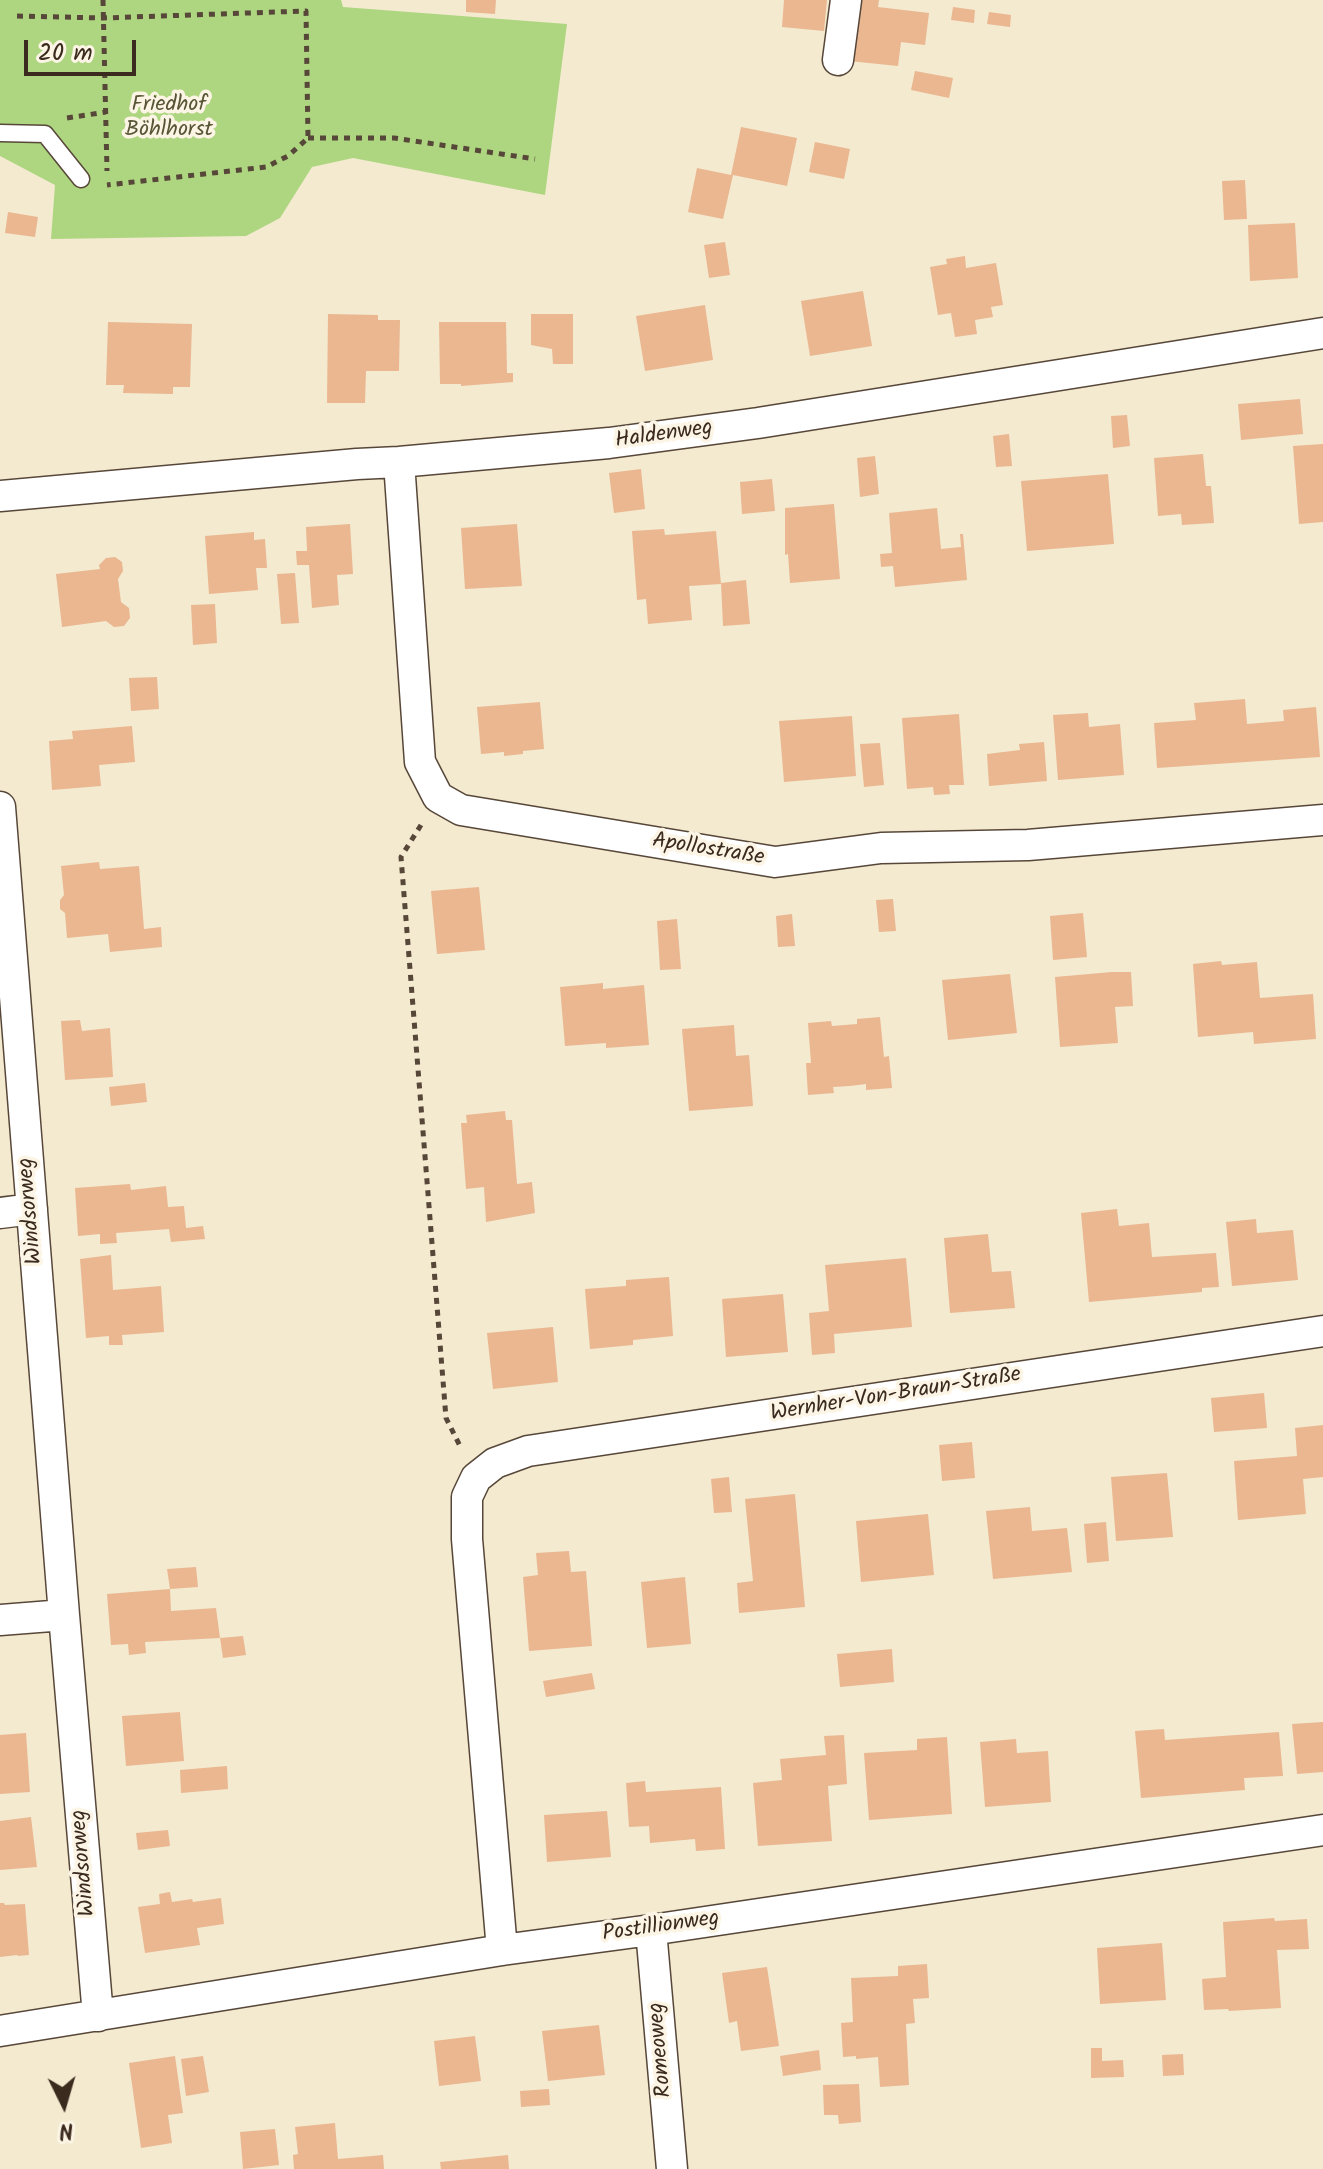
<!DOCTYPE html>
<meta charset="utf-8">
<style>
body{margin:0}
#map{position:relative;width:1323px;height:2169px;overflow:hidden;background:#f3ead0;font-family:Kalam,sans-serif}
canvas{display:block}
.north{position:absolute;left:24px;top:2065px;width:80px;height:80px;-webkit-text-stroke:6px #fcf5e5;paint-order:stroke;rotate:175deg;font-size:22px;font-weight:700;line-height:32px;text-align:center;color:#3b2a1e}
.north::after{content:'';display:block;margin:auto;width:28px;height:36px;background:#3b2a1e;clip-path:polygon(50% 0,100% 100%,50% 72%,0 100%)}
.scale{position:absolute;left:24px;top:40px;width:112px;height:36px;box-sizing:border-box;border:4px solid #3b2a1e;border-top:0;padding-left:10px;font-size:24px;line-height:28px;white-space:nowrap;color:#3b2a1e;-webkit-text-stroke:6px #fcf5e5;paint-order:stroke}
</style>
<div id="map">
<canvas width="1323" height="2169"></canvas>
<div class="north">N</div>
<div class="scale">20 m</div>
</div>
<script>
const g = document.querySelector('canvas').getContext('2d');
g.lineJoin = 'round';
function fillPath(path, color) { g.fillStyle = color; g.fill(path, 'evenodd'); }
const poly = rows => new Path2D(rows.map(r => 'M' + r).join(''));
function strokePath(path, color, width, dash) { g.strokeStyle = color; g.lineWidth = width; g.lineCap = dash ? 'butt' : 'round'; g.setLineDash(dash || []); g.stroke(path); }
function write(font, color, halo, rows, align = 'center') {
  g.font = font + ' Kalam,sans-serif'; g.lineWidth = 7; g.setLineDash([]); g.textBaseline = 'middle'; g.strokeStyle = halo; g.fillStyle = color; for (const [text, x, y, turn = 0] of rows) {
    g.save(); g.translate(x, y); g.rotate((+turn || 0) * Math.PI / 180); g.textAlign = isNaN(turn) ? turn : align; if (halo) g.strokeText(text, 0, 0); g.fillText(text, 0, 0); g.restore();
  }
}
const green = poly([
 [0,0,341,0,343,7,567,24,545,195,353,158,312,167,280,218,246,236,51,239,55,185,0,156]
]);
const building = poly([
 [466,0,496,0,495,14,466,12],
 [784,0,827,0,824,31,782,27],
 [856,0,879,0,878,7,929,13,925,45,901,42,898,66,849,61],
 [953,7,975,10,974,23,951,20],
 [989,12,1011,15,1010,27,987,24],
 [915,71,953,78,949,98,911,90],
 [741,127,797,138,787,186,733,175,723,219,688,212,697,168,731,175],
 [815,142,850,149,844,179,809,172],
 [1245,180,1247,219,1224,220,1222,181],
 [8,212,38,217,35,237,5,233],
 [1295,223,1298,278,1250,281,1248,225],
 [725,242,730,275,709,278,704,245],
 [965,256,966,268,996,263,1003,305,991,307,993,317,975,320,977,334,955,337,951,313,938,315,930,267,947,264,946,259],
 [863,291,872,346,810,356,801,301],
 [705,305,713,360,645,371,636,316],
 [328,314,378,315,378,320,400,320,399,371,366,371,365,403,327,403],
 [531,314,573,314,573,364,553,364,552,349,531,345],
 [108,322,192,324,190,387,173,387,173,394,123,393,124,385,106,385],
 [439,322,506,322,507,373,513,373,513,382,461,386,461,384,440,384],
 [1300,399,1303,434,1241,440,1238,404],
 [1127,415,1130,446,1113,448,1111,416],
 [1009,434,1012,466,996,467,993,436],
 [1323,444,1323,522,1299,524,1293,446],
 [1203,454,1206,486,1211,486,1214,523,1182,525,1181,514,1158,516,1154,458],
 [875,456,879,494,860,497,857,458],
 [641,469,645,509,614,513,609,473],
 [1108,474,1114,544,1027,551,1021,481],
 [772,479,775,511,742,514,740,482],
 [834,504,840,579,790,583,788,554,785,555,785,508],
 [937,508,941,549,961,547,960,534,963,534,967,580,895,587,893,566,881,567,880,554,892,553,889,513],
 [350,524,353,574,337,575,339,605,312,608,309,565,297,565,296,551,307,551,306,527],
 [517,524,522,586,465,589,461,528],
 [664,529,665,535,716,531,721,584,689,586,692,620,648,624,646,599,637,600,632,531],
 [254,532,254,540,265,539,267,568,256,568,258,590,209,594,205,536],
 [115,557,122,562,123,571,118,579,121,602,129,608,130,618,124,626,114,627,106,621,62,627,56,574,100,569,99,565,106,558],
 [295,573,299,623,281,624,277,574],
 [746,580,750,624,723,626,721,583],
 [215,604,217,643,193,645,191,605],
 [157,677,159,709,131,711,129,678],
 [1245,699,1247,724,1284,721,1283,710,1316,707,1320,757,1157,768,1154,723,1196,720,1194,703],
 [540,702,544,749,523,751,523,754,504,756,504,752,481,754,477,707],
 [1088,713,1089,727,1120,724,1124,775,1058,780,1053,715],
 [959,714,964,785,949,785,950,794,934,795,933,787,907,789,902,718],
 [852,716,856,776,784,782,779,721],
 [132,726,135,762,99,765,101,786,52,790,49,741,73,739,72,731],
 [1044,742,1047,781,989,786,987,754,1020,750,1019,744],
 [880,743,884,785,864,787,860,744],
 [99,862,100,869,139,866,144,929,161,927,162,947,110,952,108,934,67,938,65,913,60,909,60,900,64,895,61,866],
 [479,887,485,950,437,954,431,891],
 [893,899,896,931,879,932,876,900],
 [1083,913,1087,957,1053,960,1050,916],
 [792,914,795,946,778,947,776,916],
 [677,919,681,969,660,970,657,921],
 [1221,961,1222,965,1257,962,1260,998,1313,994,1316,1039,1254,1044,1253,1032,1198,1037,1193,964],
 [1112,972,1131,972,1133,1006,1115,1007,1118,1043,1060,1047,1055,977],
 [1010,974,1017,1033,948,1040,942,980],
 [603,983,603,989,644,985,649,1045,606,1048,606,1043,565,1046,560,987],
 [880,1017,884,1057,889,1056,892,1088,866,1090,866,1084,850,1086,833,1087,834,1093,808,1095,806,1063,811,1063,808,1023,831,1021,832,1026,857,1024,857,1019],
 [80,1020,82,1031,110,1028,113,1077,65,1080,61,1021],
 [734,1025,736,1056,749,1055,753,1106,689,1111,682,1029],
 [145,1083,147,1102,111,1106,109,1087],
 [505,1111,506,1120,512,1120,517,1184,532,1182,535,1213,486,1222,484,1187,466,1189,461,1123,467,1123,466,1115],
 [130,1184,131,1190,166,1186,168,1207,184,1206,186,1228,203,1226,205,1239,171,1242,169,1229,116,1233,117,1243,100,1244,100,1234,78,1236,75,1188],
 [1117,1209,1119,1226,1149,1223,1152,1257,1216,1253,1219,1287,1202,1288,1202,1292,1089,1302,1081,1213],
 [1256,1219,1257,1233,1293,1230,1298,1280,1232,1286,1226,1222],
 [988,1234,992,1272,1011,1271,1015,1308,950,1313,944,1238],
 [111,1255,113,1290,161,1286,164,1332,122,1335,123,1345,109,1345,109,1336,86,1338,80,1259],
 [906,1258,912,1327,834,1334,835,1353,812,1355,809,1313,829,1311,825,1265],
 [669,1277,673,1336,633,1340,633,1345,590,1349,585,1289,626,1286,626,1280],
 [783,1294,788,1352,726,1357,722,1299],
 [553,1327,558,1382,493,1389,487,1333],
 [1264,1393,1267,1428,1214,1432,1211,1398],
 [1323,1425,1323,1477,1303,1479,1306,1514,1238,1520,1234,1461,1297,1456,1295,1428],
 [972,1442,975,1478,942,1481,939,1445],
 [1167,1473,1173,1537,1116,1541,1111,1477],
 [729,1477,732,1512,714,1513,711,1479],
 [795,1494,805,1607,739,1613,737,1583,753,1581,745,1499],
 [1030,1507,1032,1531,1067,1528,1072,1572,993,1579,986,1511],
 [928,1514,934,1575,861,1582,856,1521],
 [1106,1522,1109,1561,1087,1563,1084,1524],
 [569,1551,571,1572,586,1571,592,1646,529,1651,523,1577,538,1575,536,1553],
 [196,1567,198,1587,170,1589,171,1611,216,1608,220,1638,145,1642,146,1653,129,1655,128,1644,111,1645,107,1594,170,1589,167,1569],
 [685,1577,691,1644,647,1648,641,1582],
 [243,1636,246,1655,223,1658,220,1638],
 [892,1649,894,1682,840,1687,837,1654],
 [592,1673,595,1689,546,1697,543,1681],
 [180,1712,184,1761,126,1766,122,1716],
 [1323,1722,1323,1772,1297,1774,1292,1724],
 [1164,1729,1165,1740,1279,1732,1283,1776,1244,1778,1245,1790,1141,1798,1135,1731],
 [26,1733,30,1792,0,1794,0,1735],
 [844,1735,847,1784,828,1786,832,1841,758,1846,753,1783,782,1780,780,1759,826,1755,824,1736],
 [947,1737,952,1814,869,1820,864,1753,917,1750,917,1739],
 [1016,1739,1017,1753,1048,1751,1051,1802,985,1807,980,1742],
 [227,1766,228,1789,181,1793,180,1770],
 [645,1781,646,1792,721,1787,725,1849,696,1851,695,1839,650,1843,649,1826,629,1827,626,1783],
 [607,1811,611,1857,547,1862,544,1815],
 [31,1817,37,1867,0,1870,0,1821],
 [168,1830,170,1846,138,1850,136,1833],
 [170,1892,172,1902,192,1899,193,1902,221,1898,224,1924,197,1928,200,1945,145,1953,138,1907,160,1904,159,1894],
 [0,1903,4,1903,5,1905,25,1904,29,1955,18,1956,17,1955,0,1957],
 [1274,1918,1275,1921,1307,1919,1309,1949,1277,1950,1281,2008,1229,2011,1228,2009,1204,2010,1202,1979,1226,1977,1223,1922],
 [1162,1943,1166,2000,1100,2004,1097,1948],
 [927,1964,929,1998,913,1999,915,2023,906,2024,909,2085,880,2087,878,2057,856,2059,856,2056,843,2057,841,2023,853,2022,851,1978,898,1976,898,1966],
 [767,1967,779,2046,741,2051,737,2021,729,2023,722,1973],
 [599,2025,605,2075,548,2081,542,2031],
 [475,2036,481,2081,439,2086,434,2041],
 [1091,2048,1102,2048,1102,2061,1123,2060,1124,2077,1091,2078],
 [819,2050,821,2070,783,2076,780,2056],
 [1183,2054,1184,2075,1163,2076,1162,2055],
 [175,2056,183,2113,168,2115,172,2143,141,2148,129,2063],
 [203,2056,209,2092,186,2096,181,2059],
 [859,2084,861,2122,839,2124,838,2115,824,2115,823,2085],
 [549,2089,550,2105,521,2107,520,2091],
 [335,2123,338,2159,383,2155,384,2169,294,2169,293,2155,298,2154,295,2127],
 [275,2129,279,2165,243,2169,240,2132],
 [508,2155,509,2169,441,2169,440,2162]
]);
const path = poly([
 [103,0,107,171],
 [17,16,103,18,306,11,308,138,288,156,266,167,107,185],
 [67,118,106,112],
 [308,138,394,138,535,159],
 [421,825,401,857,446,1418,461,1448]
]);
const service = poly([
 [0,133,45,134,81,179]
]);
const minor = poly([
 [838,60,846,0],
 [399,462,420,762,438,797,461,810,775,862,881,848,1028,845,1323,820],
 [0,496,357,464,399,462,609,443,758,423,1323,333],
 [0,807,64,1615,98,2016],
 [0,1213,32,1209],
 [0,1620,64,1615],
 [651,1930,672,2169],
 [502,1950,467,1539,467,1497,476,1478,495,1463,528,1451,1323,1331],
 [0,2031,502,1950,651,1930,1323,1830]
]);
const parkNames = [
 ["Friedhof",169,106],
 ["Böhlhorst",169,131]
];
const streetNames = [
 ["Haldenweg",664,436,-8],
 ["Apollostraße",708,851,9],
 ["Windsorweg",32,1211,-95],
 ["Wernher-Von-Braun-Straße",896,1396,-9],
 ["Windsorweg",85,1863,-95],
 ["Postillionweg",661,1928,-8],
 ["Romeoweg",662,2050,-95]
];
fillPath(green, '#aed680');
fillPath(building, '#eab791');
strokePath(service, '#574739', 19);
strokePath(minor, '#574739', 33);
strokePath(path, '#574739', 5, [6, 6]);
strokePath(service, '#fff', 16);
strokePath(minor, '#fff', 30);
write('22px', '#585536', '#fcf5e5', parkNames);
write('22px', '#3b2a1e', '#fcf5e5', streetNames);
</script>
